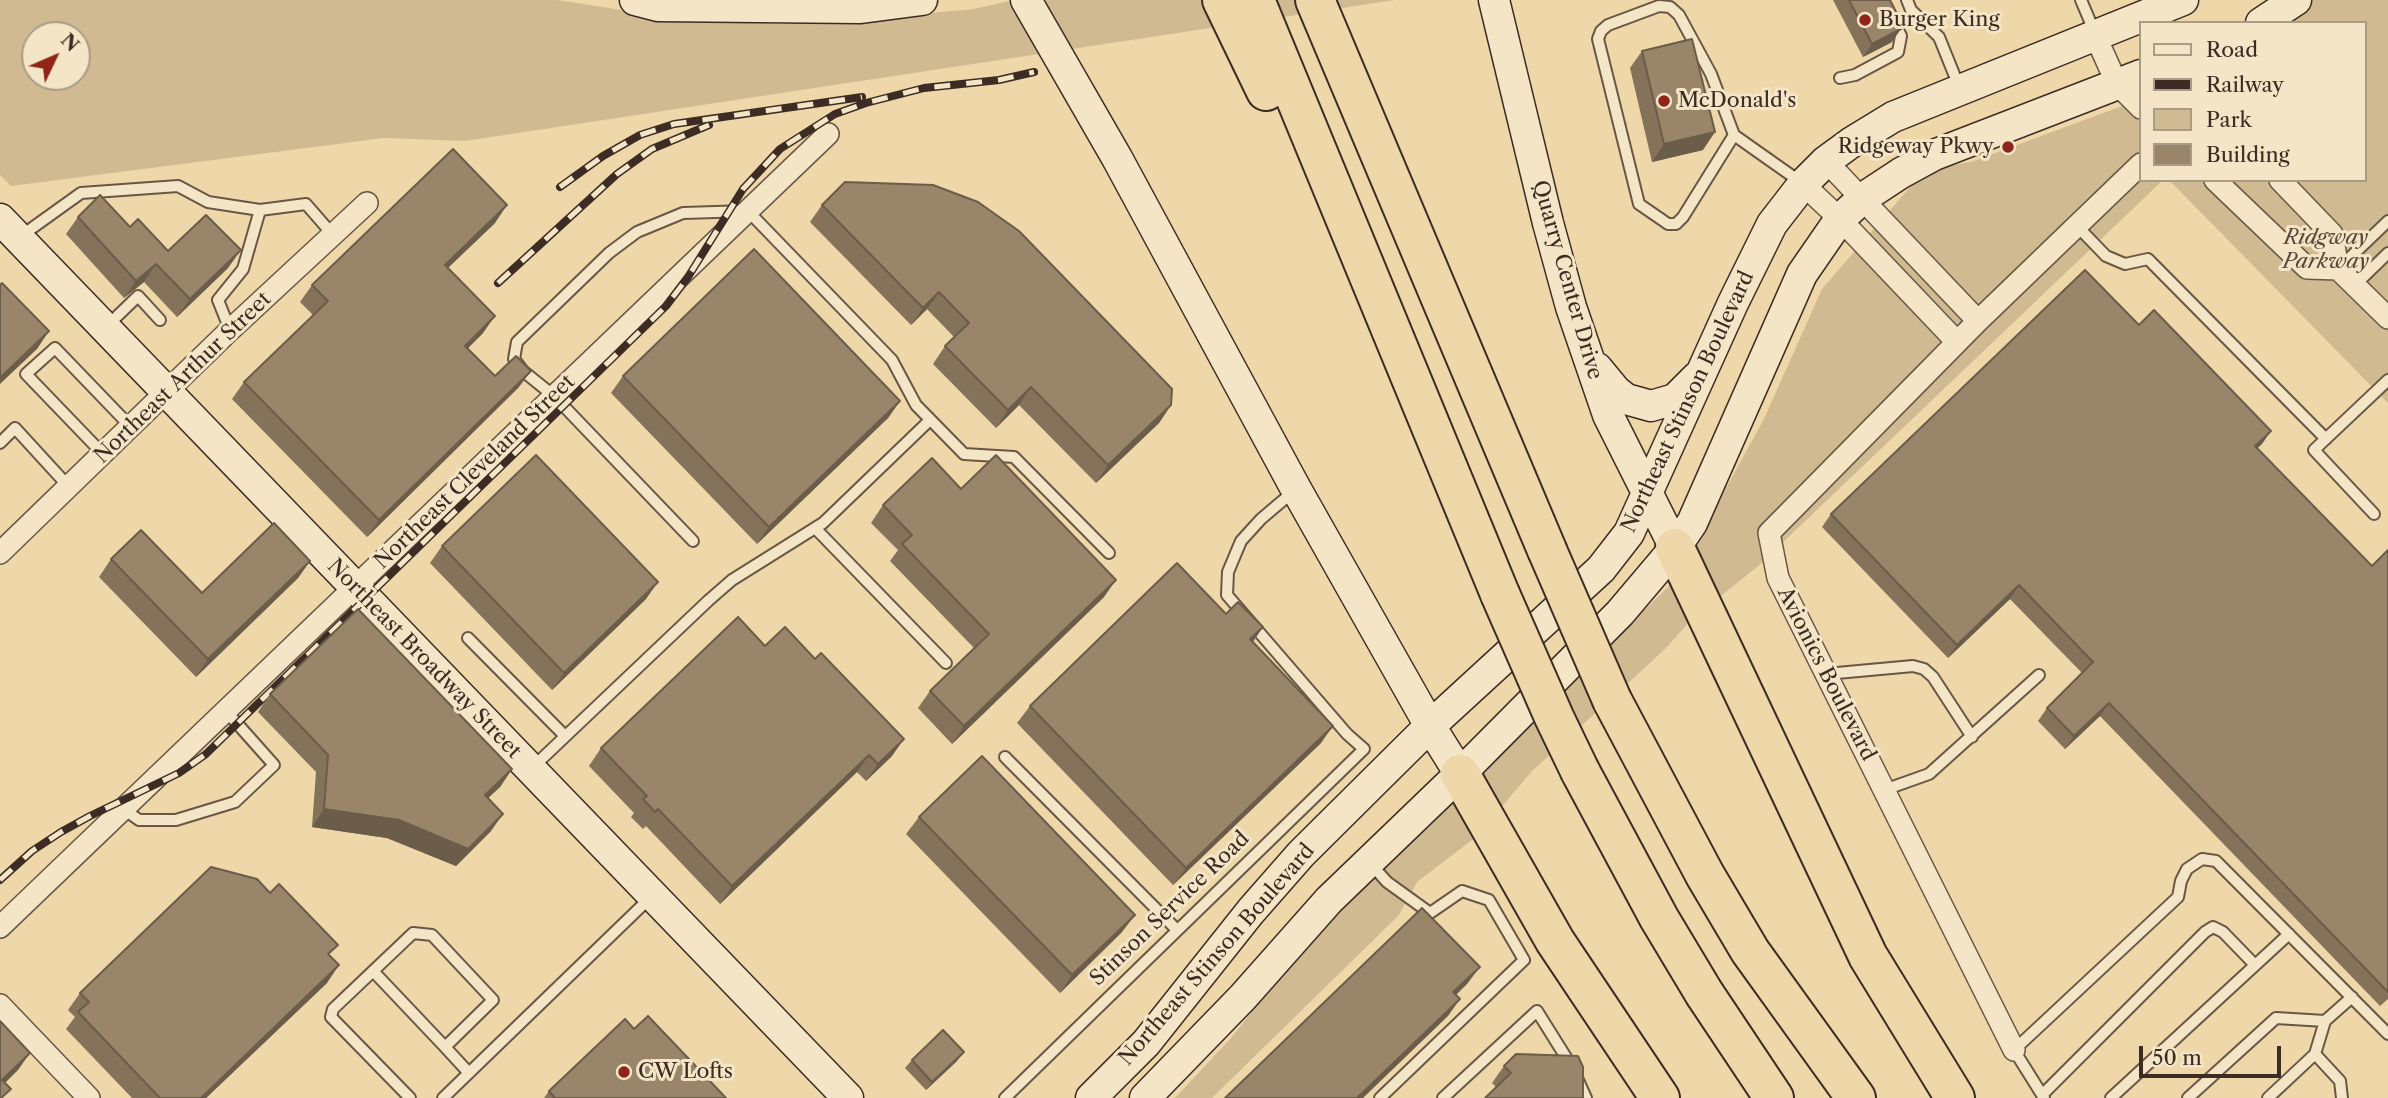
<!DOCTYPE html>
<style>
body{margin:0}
#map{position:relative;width:2388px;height:1098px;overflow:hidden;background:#eed7a9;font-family:"Libre Caslon Text",serif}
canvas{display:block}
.legend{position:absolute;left:2139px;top:21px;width:228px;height:161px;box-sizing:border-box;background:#f4e5c7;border:2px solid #aa9b86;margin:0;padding:9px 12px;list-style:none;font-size:21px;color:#3c2c24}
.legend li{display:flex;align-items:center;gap:14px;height:35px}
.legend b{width:35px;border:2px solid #aa9b86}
.north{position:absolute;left:21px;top:21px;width:70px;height:70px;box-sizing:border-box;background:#f4e5c7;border:2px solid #aa9b86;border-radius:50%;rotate:46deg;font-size:19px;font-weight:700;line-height:28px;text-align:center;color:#3c2c24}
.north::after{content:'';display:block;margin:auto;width:24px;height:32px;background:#8f2418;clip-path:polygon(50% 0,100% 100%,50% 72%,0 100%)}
.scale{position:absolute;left:2139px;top:1046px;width:142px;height:32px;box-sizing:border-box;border:4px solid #3c2c24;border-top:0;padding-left:9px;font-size:21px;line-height:24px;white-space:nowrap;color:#3c2c24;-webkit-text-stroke:5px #f4e5c7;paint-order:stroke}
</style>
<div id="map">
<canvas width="2388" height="1098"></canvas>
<ul class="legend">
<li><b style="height:9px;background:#f4e5c7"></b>Road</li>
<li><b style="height:9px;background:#3c2c24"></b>Railway</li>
<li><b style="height:19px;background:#d0ba92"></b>Park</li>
<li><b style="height:19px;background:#998569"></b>Building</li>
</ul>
<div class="north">N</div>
<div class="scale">50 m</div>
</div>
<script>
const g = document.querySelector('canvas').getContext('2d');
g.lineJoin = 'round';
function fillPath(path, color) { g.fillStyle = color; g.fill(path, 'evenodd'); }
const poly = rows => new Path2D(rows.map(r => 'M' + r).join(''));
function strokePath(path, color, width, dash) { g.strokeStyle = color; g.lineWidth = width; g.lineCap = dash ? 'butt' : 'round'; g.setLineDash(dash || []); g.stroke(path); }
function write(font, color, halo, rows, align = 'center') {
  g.font = font + ' "Libre Caslon Text",serif'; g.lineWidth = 6; g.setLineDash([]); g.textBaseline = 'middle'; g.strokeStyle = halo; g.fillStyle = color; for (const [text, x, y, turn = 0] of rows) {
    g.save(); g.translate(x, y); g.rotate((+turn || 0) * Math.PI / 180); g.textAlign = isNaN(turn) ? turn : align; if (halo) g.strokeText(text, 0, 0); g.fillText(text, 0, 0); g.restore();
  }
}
const green = poly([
 [0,0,557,0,660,16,777,24,888,17,973,9,1015,0,1395,0,465,141,384,138,11,186,0,175],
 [35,35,77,35,77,77,35,77],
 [2265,0,2388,0,2388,403,2169,180,2365,180,2365,23,2273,23],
 [2141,99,2141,180,2163,180,1757,567,1692,619,1664,650,1532,771,1476,837,1417,882,1399,915,1212,1098,1175,1098,1232,1037,1290,963,1344,904,1668,587,1703,530,1764,419,1822,289,1917,179,1937,168,1971,162]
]);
const lane = poly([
 [1907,0,1911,10,1939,37,1960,89],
 [2081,0,2095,33],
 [1840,78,1855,75,1898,52,1901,36,1883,0],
 [1734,135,1683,217,1676,224,1668,224,1639,204,1598,39,1601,31,1608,25,1659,6,1670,7,1679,15,1711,74,1734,135,1802,183],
 [260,210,306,204,333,235],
 [2077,226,2106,256,2125,264,2148,259,2326,439],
 [21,236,81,193,178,186,208,202,260,210,243,269,218,300,230,330],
 [2338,269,2388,221],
 [2354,286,2388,253],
 [107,326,138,296,160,320],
 [0,443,15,428,69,487],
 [103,454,26,374,55,348,131,427],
 [2374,514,2314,450,2388,380],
 [815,528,946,663],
 [693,541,554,396,523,371,514,359,517,342,609,253,637,232,683,213,748,211,892,360,916,405,964,454,1014,457,1109,553],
 [468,638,565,736],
 [1826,674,1913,666,1924,669,1933,677,1972,737],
 [1005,757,1177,930],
 [533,767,709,600,732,580,823,523,930,420],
 [1884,790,1929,774,2039,675],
 [125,810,139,820,176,820,235,802,274,765,226,711],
 [1371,864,1387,882,1430,913,1462,891,1489,900,1524,960,1380,1098],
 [373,971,445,1047],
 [2315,1054,2340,1081,2342,1098],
 [2042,1095,2205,932,2213,927,2223,932,2255,965],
 [410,1098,331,1017,333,1009,413,933,432,935,493,1000,445,1047,469,1073],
 [443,1098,652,896],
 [1005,1098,1364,749,1347,734,1227,595,1228,572,1241,541,1261,519,1294,491],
 [1443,1098,1537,1011,1572,1067,1586,1098],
 [2044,1098,2014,1050,2178,897,2181,881,2187,869,2202,859,2216,861,2388,1034],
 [2111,1098,2289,934],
 [2188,1098,2276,1018,2325,1021,2352,997],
 [2268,1098,2315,1054,2325,1021]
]);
const street = poly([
 [2095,35,2117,84,2141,108],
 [1826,161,1978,321],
 [2215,180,2307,268,2338,269],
 [2280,180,2332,234,2338,269,2388,318],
 [1803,184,1840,219,1957,342],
 [0,553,230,330,367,203],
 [0,927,828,134],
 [0,1005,89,1098],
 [2014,1050,1778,578,1769,533,1978,321,2141,164]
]);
const secondary = poly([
 [635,0,658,6,861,8,922,0],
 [1026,0,1117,158,1296,489,1430,726,1460,774],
 [1494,0,1548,223,1571,307,1608,415,1675,548],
 [2261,23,2296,0],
 [0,219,848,1098],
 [1597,368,1616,391,1626,399,1651,406,1675,399,1697,377],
 [1091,1098,1146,1043,1251,911,1301,854,1430,726,1601,569,1629,533,1733,303,1772,224,1803,184,1826,161,1852,142,1893,117,2183,0],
 [1145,1098,1243,997,1329,900,1460,774,1620,613,1675,548,1692,523,1802,274,1840,219,1863,198,1901,173,1934,155,2141,75]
]);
const highway = poly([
 [1222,0,1266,91],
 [1255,0,1500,594],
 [1315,0,1547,550],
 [1675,548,1868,956,1955,1098],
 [1612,700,1705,875,1750,951,1856,1098],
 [1580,771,1659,918,1704,993,1774,1098],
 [1460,774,1555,941,1660,1098]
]);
const rail = poly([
 [560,187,603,156,640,135,674,124,862,97],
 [498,283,617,174,652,149,709,125],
 [0,880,32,851,61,832,90,816,179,773,206,754,666,306,688,277,743,189,780,149,835,114,866,103,924,88,999,80,1034,72]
]);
const highwayBridge = poly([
 [1547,550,1612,700],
 [1500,594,1554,717,1580,771]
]);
const wall = poly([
 [1833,0,1890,0,1892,42,1863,57],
 [1642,51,1703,150,1652,162,1630,68],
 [822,205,1171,405,1159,423,1096,483,1019,405,996,428,933,364,945,346,954,337,927,309,911,325,810,222],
 [78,217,130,227,168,251,228,268,177,317,144,282,124,298,66,234],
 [495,223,448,268,483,333,468,348,495,376,531,371,518,388,367,537,232,399,244,382,313,315,300,302,312,285],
 [2139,325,2271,431,2257,448,2372,566,2388,550,2388,999,2380,1006,2100,716,2065,749,2038,721,2047,708,2082,673,2010,599,1948,658,1822,527,1831,514],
 [623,376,900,401,888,418,757,544,611,393],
 [961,489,1104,597,952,744,918,708,930,691,974,648,890,561,898,550,871,523,883,505],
 [442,546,646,599,552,690,430,563],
 [111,559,202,593,310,561,298,578,196,677,99,577],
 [1226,614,1263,627,1253,642,1321,743,1173,885,1017,723,1030,706],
 [765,646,892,756,866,781,857,772,720,904,646,826,643,829,631,817,634,813,589,766,601,748],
 [270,694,512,769,500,787,488,798,491,831,456,866,387,838,312,827,316,772,258,712],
 [919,817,1122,932,1060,993,906,834],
 [330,956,327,983,206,1098,132,1098,66,1029,75,1017,68,1010,80,993],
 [634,1029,726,1098,544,1098,549,1091],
 [912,1060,957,1061,926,1090,905,1068],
 [1504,1066,1583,1098,1496,1087,1492,1083]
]);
const shadedWall = poly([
 [1901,29,1892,42,1863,57,1872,44],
 [1715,132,1703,150,1652,162,1664,144],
 [507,205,495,223,433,282,445,265],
 [241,250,228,268,177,317,190,299],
 [156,264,144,282,124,298,136,281],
 [939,292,927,309,911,325,923,308],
 [495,316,483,333,453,363,465,346],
 [49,331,37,349,0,384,0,378],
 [531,371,518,388,367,537,379,520],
 [1031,387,1019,405,996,428,1008,410],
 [900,401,888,418,757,544,769,527],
 [1171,405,1159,423,1096,483,1108,465],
 [2271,431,2262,444,2246,459,2255,446],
 [310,561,298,578,196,677,208,659],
 [1116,580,1104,597,952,744,964,726],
 [658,582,646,599,552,690,564,673],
 [2019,585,2010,599,1948,658,1957,645],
 [1263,627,1250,645,1250,639],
 [2109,703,2100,716,2065,749,2074,736],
 [1333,726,1321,743,1173,885,1186,868],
 [904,739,892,756,866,781,878,764],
 [869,755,857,772,720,904,732,886],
 [512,769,500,787,473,812,485,795],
 [324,809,503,814,491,831,456,866,387,838,312,827],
 [1135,915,1122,932,1060,993,1072,975],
 [339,965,327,983,206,1098,201,1098],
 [1480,967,1467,984,1441,1010,1453,992],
 [1460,999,1448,1016,1363,1098,1357,1098],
 [964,1052,957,1061,926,1090,932,1082],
 [30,1053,18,1070,0,1088,2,1080]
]);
const building = poly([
 [1849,0,1890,0,1902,24,1901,29,1872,44,1849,0],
 [1692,39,1715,132,1664,144,1642,51,1692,39],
 [453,149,507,205,445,265,495,316,465,346,495,376,516,356,531,371,379,520,244,382,328,301,312,285,453,149],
 [845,182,933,185,978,202,1019,231,1172,389,1171,405,1108,465,1031,387,1008,410,945,346,969,323,939,292,923,308,822,205,845,182],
 [100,195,130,227,138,219,168,251,206,215,241,250,190,299,156,264,136,281,78,217,100,195],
 [754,249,900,401,769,527,623,376,754,249],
 [2085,270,2139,325,2154,310,2271,431,2255,446,2372,566,2388,550,2388,992,2109,703,2074,736,2047,708,2093,662,2019,585,1957,645,1831,514,2085,270],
 [2,283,49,331,0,378,0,285,2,283],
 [536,455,658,582,564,673,442,546,536,455],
 [996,455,1116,580,964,726,930,691,989,634,902,544,912,535,883,505,932,458,961,489,996,455],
 [274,523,310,561,208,659,111,559,141,530,202,593,274,523],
 [1177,563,1226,614,1238,602,1263,627,1250,639,1333,726,1186,868,1030,706,1177,563],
 [358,609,512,769,485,795,503,814,468,849,399,820,324,809,328,755,270,694,358,609],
 [738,617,765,646,785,627,815,659,821,653,904,739,878,764,869,755,732,886,658,809,655,812,643,799,647,796,601,748,738,617],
 [982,756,1135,915,1072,975,919,817,982,756],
 [211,867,257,879,270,893,279,884,338,945,328,954,339,965,201,1098,160,1098,78,1012,89,1002,80,993,211,867],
 [1422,908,1480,967,1453,992,1460,999,1357,1098,1225,1098,1422,908],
 [648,1016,726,1098,555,1098,549,1091,625,1019,634,1029,648,1016],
 [0,1021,30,1053,2,1080,11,1089,1,1098,0,1098,0,1021],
 [943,1030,964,1052,932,1082,912,1060,943,1030],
 [1516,1054,1578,1056,1583,1067,1583,1098,1485,1098,1511,1073,1504,1066,1516,1054]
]);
const markers = [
 [1865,20,7,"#8f2418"],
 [1664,101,7,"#8f2418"],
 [2008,147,7,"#8f2418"],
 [624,1072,7,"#8f2418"]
];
const poiNames = [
 ["Burger King",1879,20],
 ["McDonald's",1678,101],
 ["Ridgeway Pkwy",1994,147,"right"],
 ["CW Lofts",638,1072]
];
const parkNames = [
 ["Ridgway",2326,238],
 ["Parkway",2326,262]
];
const streetNames = [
 ["Quarry Center Drive",1567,280,74],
 ["Northeast Arthur Street",183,378,-44],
 ["Northeast Stinson Boulevard",1688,402,-65],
 ["Northeast Cleveland Street",475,472,-44],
 ["Northeast Broadway Street",424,659,46],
 ["Avionics Boulevard",1826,674,63],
 ["Stinson Service Road",1170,909,-44],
 ["Northeast Stinson Boulevard",1217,955,-49]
];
fillPath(green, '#d0ba92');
strokePath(lane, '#685745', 14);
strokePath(street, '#685745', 24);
strokePath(secondary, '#3c2c24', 33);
strokePath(highway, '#3c2c24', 42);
strokePath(lane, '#f4e5c7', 10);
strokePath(street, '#f4e5c7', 21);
strokePath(secondary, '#f4e5c7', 30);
strokePath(highway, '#eed7a9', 38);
strokePath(rail, '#3c2c24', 8);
strokePath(rail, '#f4e5c7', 5, [16]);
strokePath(highwayBridge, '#3c2c24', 42, []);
strokePath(highwayBridge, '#eed7a9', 38);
fillPath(wall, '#84725a');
fillPath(shadedWall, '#6b5d4a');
fillPath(building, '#998569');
strokePath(building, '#6b5d4a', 2);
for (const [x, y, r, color] of markers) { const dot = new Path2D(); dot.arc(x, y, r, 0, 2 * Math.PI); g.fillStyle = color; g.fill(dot); strokePath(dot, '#f4e5c7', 2.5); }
write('21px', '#3c2c24', '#f4e5c7', poiNames, 'left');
write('italic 21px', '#5a483a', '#f4e5c7', parkNames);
write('21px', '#3c2c24', '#f4e5c7', streetNames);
</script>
